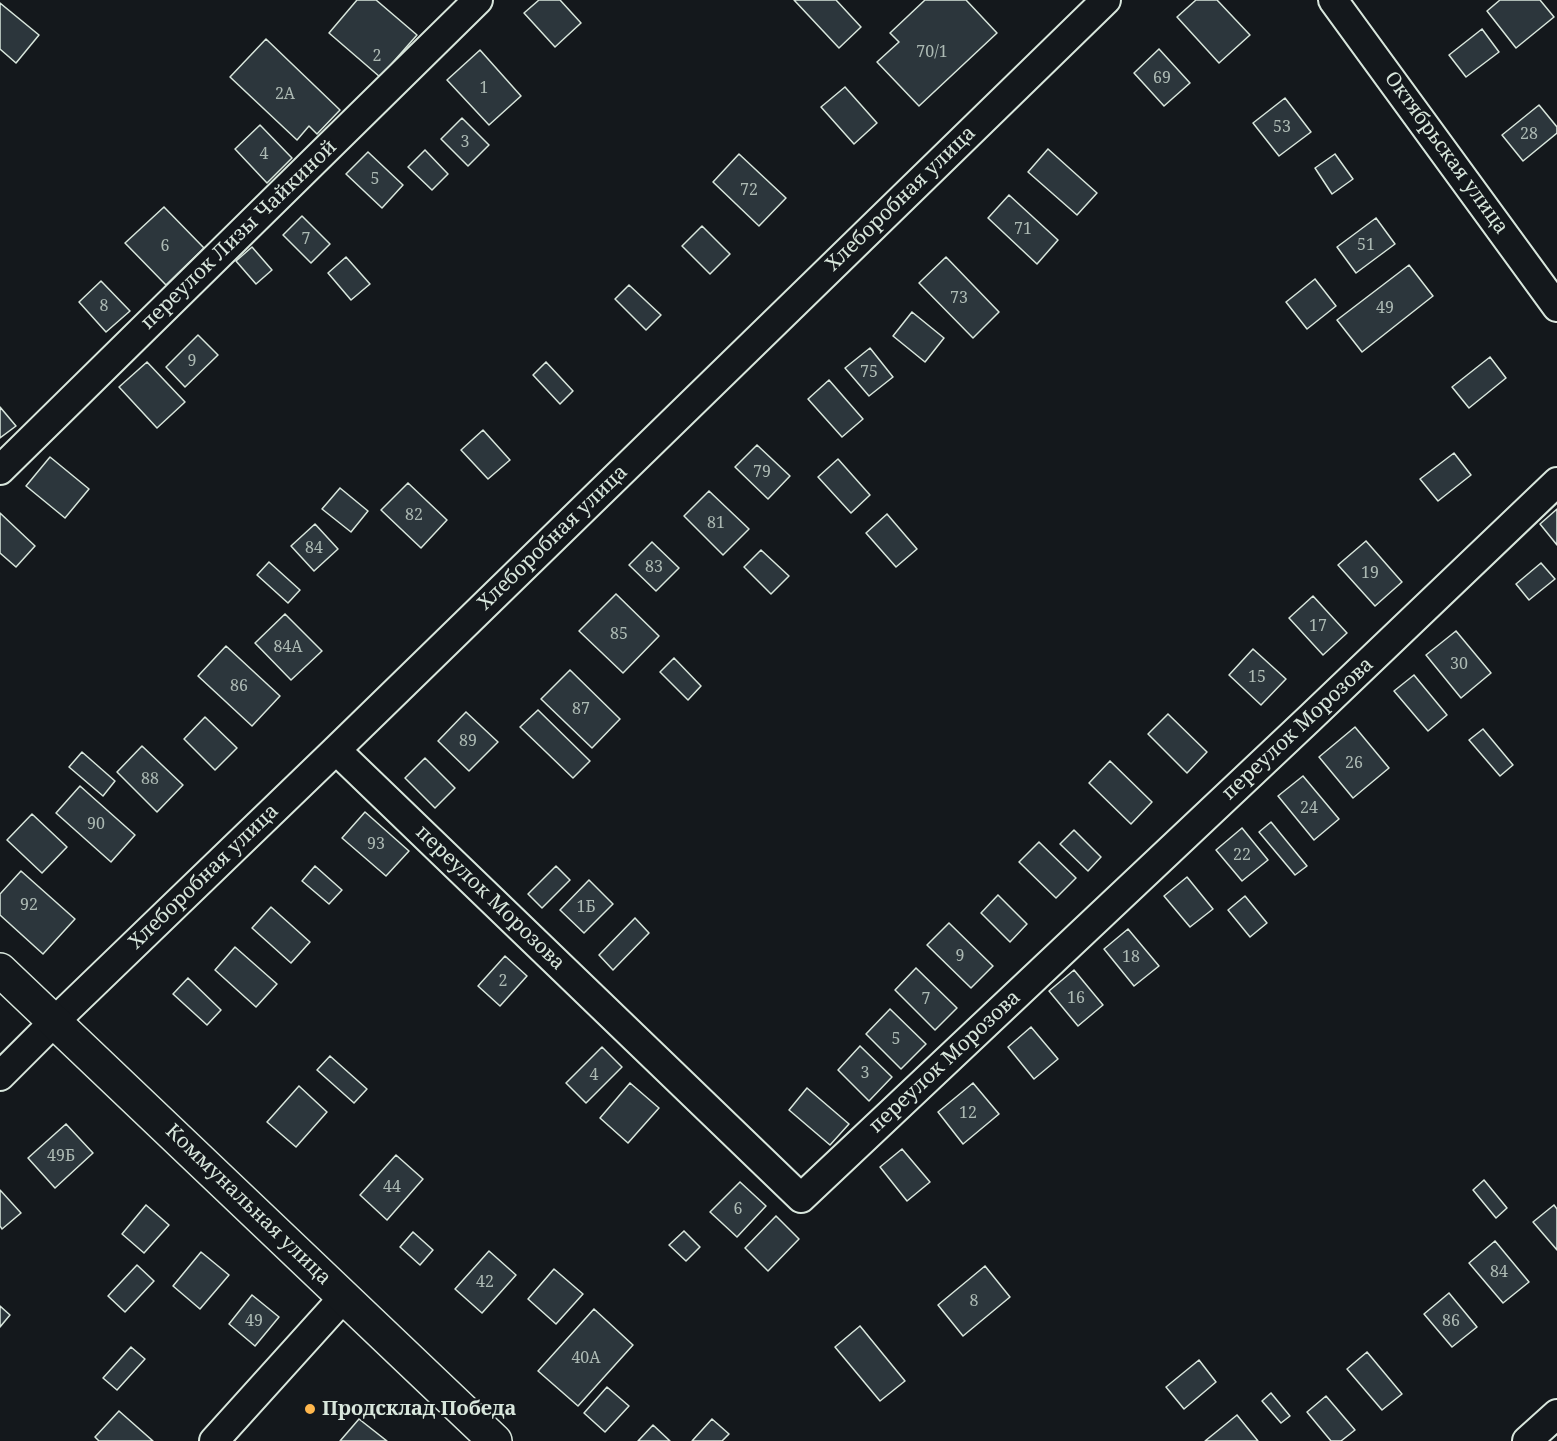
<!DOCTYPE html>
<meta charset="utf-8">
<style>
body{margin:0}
canvas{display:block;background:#14181c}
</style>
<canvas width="1557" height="1441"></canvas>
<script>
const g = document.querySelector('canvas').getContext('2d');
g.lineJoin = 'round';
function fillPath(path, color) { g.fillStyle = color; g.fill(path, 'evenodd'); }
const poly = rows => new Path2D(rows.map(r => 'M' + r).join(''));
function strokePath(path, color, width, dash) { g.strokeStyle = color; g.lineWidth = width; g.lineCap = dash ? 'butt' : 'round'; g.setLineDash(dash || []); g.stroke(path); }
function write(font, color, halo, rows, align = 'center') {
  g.font = font + ' "Noto Serif",serif'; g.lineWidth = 4.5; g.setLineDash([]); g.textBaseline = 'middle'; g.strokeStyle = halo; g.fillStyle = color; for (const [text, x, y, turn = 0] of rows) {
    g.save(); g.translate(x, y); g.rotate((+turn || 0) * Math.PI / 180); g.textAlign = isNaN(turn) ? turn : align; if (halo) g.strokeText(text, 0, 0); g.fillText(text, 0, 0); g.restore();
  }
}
const building = poly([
 [357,0,376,0,417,35,380,77,329,33,357,0],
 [539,0,560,0,581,23,555,47,524,13,539,0],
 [794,0,836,0,861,27,839,48,794,0],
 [925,0,966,0,997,33,919,106,877,62,899,42,890,33,925,0],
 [1196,0,1217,0,1250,35,1219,63,1177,17,1196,0],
 [1500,0,1540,0,1554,17,1516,48,1487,11,1500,0],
 [0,3,39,35,16,63,0,49,0,3],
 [1482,29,1499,52,1466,77,1449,55,1482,29],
 [266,39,340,110,317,134,309,126,297,140,230,77,266,39],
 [1159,49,1190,83,1164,106,1134,73,1159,49],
 [480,50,521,96,489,125,447,80,480,50],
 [845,87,877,123,854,144,821,107,845,87],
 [1285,98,1311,132,1279,156,1253,123,1285,98],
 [1539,105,1557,127,1557,133,1523,161,1502,135,1539,105],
 [462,118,489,145,468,166,441,139,462,118],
 [260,125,292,158,267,183,235,149,260,125],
 [1048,149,1097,193,1077,215,1028,172,1048,149],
 [425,150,448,174,432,190,408,167,425,150],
 [368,152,403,185,382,208,346,174,368,152],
 [739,154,786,198,759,226,713,182,739,154],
 [1335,154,1353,179,1332,194,1315,168,1335,154],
 [1009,195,1058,240,1037,264,988,218,1009,195],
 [164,207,204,248,166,285,125,243,164,207],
 [302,216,330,244,311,263,283,235,302,216],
 [1376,218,1395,244,1356,273,1337,247,1376,218],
 [702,226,730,254,710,274,682,246,702,226],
 [252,247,272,270,256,284,236,261,252,247],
 [346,257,370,284,351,300,328,273,346,257],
 [946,257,999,312,973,338,919,283,946,257],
 [1409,265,1433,296,1362,352,1337,320,1409,265],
 [1315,279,1336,306,1307,329,1286,302,1315,279],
 [101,281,130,311,106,332,79,302,101,281],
 [629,285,661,315,646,330,615,299,629,285],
 [912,312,944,338,925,362,893,336,912,312],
 [198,335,218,355,185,387,166,367,198,335],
 [870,348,893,377,869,396,845,368,870,348],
 [1490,357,1506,378,1469,408,1452,387,1490,357],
 [147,362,185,402,157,428,119,387,147,362],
 [546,362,573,391,560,404,533,375,546,362],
 [829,380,863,419,842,437,808,399,829,380],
 [0,407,16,426,0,438,0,407],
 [483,430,510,460,488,479,461,450,483,430],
 [757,445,790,476,768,499,735,467,757,445],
 [1454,453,1471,475,1438,501,1420,479,1454,453],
 [50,457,89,489,65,518,26,486,50,457],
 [838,459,870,495,851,513,818,477,838,459],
 [408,483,447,520,421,548,381,510,408,483],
 [340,488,368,511,351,532,322,509,340,488],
 [709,491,749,529,723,555,684,516,709,491],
 [1557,509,1557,545,1540,524,1557,509],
 [0,513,35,546,16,567,0,553,0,513],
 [887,514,917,549,896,567,866,533,887,514],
 [315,524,338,549,314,571,291,546,315,524],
 [1366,541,1402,582,1375,606,1338,565,1366,541],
 [652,542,679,568,656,591,629,565,652,542],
 [761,550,789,576,771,594,744,567,761,550],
 [269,562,300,590,288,603,257,575,269,562],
 [1541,563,1555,579,1529,600,1516,584,1541,563],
 [616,594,659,636,623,673,579,631,616,594],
 [1313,596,1347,633,1323,655,1289,618,1313,596],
 [285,614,322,651,291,680,255,643,285,614],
 [1456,631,1491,673,1461,698,1426,655,1456,631],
 [226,646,280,696,252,726,198,676,226,646],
 [1253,649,1286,679,1261,705,1229,675,1253,649],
 [674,658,701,686,688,700,660,672,674,658],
 [570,670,620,719,592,748,541,699,570,670],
 [1414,675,1447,715,1428,731,1394,691,1414,675],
 [538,710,590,761,573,778,520,727,538,710],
 [466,712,498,742,469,771,438,741,466,712],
 [1168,714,1207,752,1187,773,1148,734,1168,714],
 [205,717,237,748,215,770,184,739,205,717],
 [1355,727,1389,768,1353,798,1319,757,1355,727],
 [1483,729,1513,765,1500,776,1469,740,1483,729],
 [142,746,183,785,157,812,117,772,142,746],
 [82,752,115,781,103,796,69,767,82,752],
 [425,758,455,788,435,808,405,778,425,758],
 [1110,761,1152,802,1131,824,1089,783,1110,761],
 [1303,776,1339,819,1314,840,1278,796,1303,776],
 [80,786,135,835,111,862,56,813,80,786],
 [365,812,409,851,386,876,342,838,365,812],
 [32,814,67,847,42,873,7,840,32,814],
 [1271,822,1307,866,1295,875,1259,832,1271,822],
 [1242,828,1268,860,1242,881,1216,850,1242,828],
 [1074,830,1101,857,1088,871,1060,844,1074,830],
 [1039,842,1076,878,1056,898,1019,862,1039,842],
 [315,866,342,890,329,904,302,881,315,866],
 [556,866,570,880,542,908,528,894,556,866],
 [21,871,75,919,43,954,0,915,0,894,21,871],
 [1187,877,1213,909,1190,927,1164,896,1187,877],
 [589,880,613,904,584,933,560,910,589,880],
 [998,895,1027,924,1010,942,981,913,998,895],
 [1245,896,1267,923,1250,937,1228,910,1245,896],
 [271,907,310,942,291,963,252,928,271,907],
 [635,918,649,933,613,970,599,955,635,918],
 [949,923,993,966,971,988,927,945,949,923],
 [1128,929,1159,966,1134,986,1104,949,1128,929],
 [235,947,277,984,256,1007,215,970,235,947],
 [505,956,527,976,500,1006,478,986,505,956],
 [916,968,957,1008,935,1030,895,990,916,968],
 [1074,970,1103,1005,1078,1026,1049,991,1074,970],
 [188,978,221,1010,207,1025,173,994,188,978],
 [890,1009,926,1044,901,1069,866,1034,890,1009],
 [1031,1027,1058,1059,1034,1079,1008,1047,1031,1027],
 [860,1046,892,1077,869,1101,838,1070,860,1046],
 [602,1047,622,1067,586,1103,566,1083,602,1047],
 [330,1056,367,1089,354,1103,317,1070,330,1056],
 [630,1083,659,1108,628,1143,600,1118,630,1083],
 [973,1083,999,1114,963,1144,938,1112,973,1083],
 [299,1086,327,1112,296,1147,267,1122,299,1086],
 [807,1088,849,1124,830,1145,789,1110,807,1088],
 [66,1124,93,1153,55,1188,28,1158,66,1124],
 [902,1149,930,1182,907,1201,880,1167,902,1149],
 [396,1155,423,1179,387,1220,360,1195,396,1155],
 [1484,1180,1507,1208,1496,1218,1473,1190,1484,1180],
 [740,1182,766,1206,737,1237,710,1212,740,1182],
 [0,1190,21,1213,2,1229,0,1226,0,1190],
 [146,1205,169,1225,144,1253,122,1234,146,1205],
 [1554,1205,1557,1209,1557,1250,1533,1222,1554,1205],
 [776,1216,799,1239,768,1271,745,1248,776,1216],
 [684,1231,700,1247,686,1261,669,1245,684,1231],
 [413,1232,433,1250,420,1265,400,1247,413,1232],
 [1495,1241,1529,1282,1503,1303,1469,1263,1495,1241],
 [489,1251,516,1275,482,1313,455,1289,489,1251],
 [201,1252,229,1275,200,1309,173,1286,201,1252],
 [137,1265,154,1281,125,1312,108,1296,137,1265],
 [985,1266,1010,1297,963,1336,938,1305,985,1266],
 [554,1269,583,1294,556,1324,528,1299,554,1269],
 [1449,1293,1477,1327,1452,1347,1424,1314,1449,1293],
 [252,1295,279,1317,255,1346,229,1324,252,1295],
 [0,1306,10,1315,0,1327,0,1306],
 [594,1309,633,1345,578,1406,538,1371,594,1309],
 [860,1326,905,1381,880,1401,835,1347,860,1326],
 [131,1347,145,1359,117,1390,103,1378,131,1347],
 [1367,1352,1402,1394,1382,1410,1347,1369,1367,1352],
 [1199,1360,1216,1382,1184,1409,1166,1387,1199,1360],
 [607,1387,629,1406,605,1432,584,1413,607,1387],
 [1271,1393,1290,1416,1281,1423,1262,1401,1271,1393],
 [1326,1396,1355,1430,1341,1441,1331,1441,1307,1412,1326,1396],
 [119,1411,153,1441,99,1441,95,1437,119,1411],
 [1237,1415,1258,1441,1205,1441,1237,1415],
 [359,1419,387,1441,340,1441,359,1419],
 [712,1419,729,1434,722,1441,692,1441,712,1419],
 [653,1425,670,1441,638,1441,653,1425]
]);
const street = poly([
 [1333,0,1557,307],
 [0,470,478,0],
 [336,750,801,1198,1309,719,1557,482],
 [0,1076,55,1021,336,750,1106,0],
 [214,1441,344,1297],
 [1527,1441,1557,1414]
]);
const secondary = poly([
 [0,970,495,1441]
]);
const markers = [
 [310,1409,6,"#ffb74d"]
];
const numberNames = [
 ["70/1",932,52],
 ["2",377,56],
 ["69",1162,78],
 ["1",484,88],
 ["2А",285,94],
 ["53",1282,127],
 ["28",1529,134],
 ["3",465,142],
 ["4",264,154],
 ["5",375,179],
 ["72",749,190],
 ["71",1023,229],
 ["7",306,239],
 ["51",1366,245],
 ["6",165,246],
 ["73",959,298],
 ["8",104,306],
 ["49",1385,308],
 ["9",192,361],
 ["75",869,372],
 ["79",762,472],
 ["82",414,515],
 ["81",716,523],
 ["84",314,548],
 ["83",654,567],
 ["19",1370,573],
 ["17",1318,626],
 ["85",619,634],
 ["84А",288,647],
 ["30",1459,664],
 ["15",1257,677],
 ["86",239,686],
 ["87",581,709],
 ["89",468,741],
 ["26",1354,763],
 ["88",150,779],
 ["24",1309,808],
 ["90",96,824],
 ["93",376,844],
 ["22",1242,855],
 ["92",29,905],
 ["1Б",586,907],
 ["9",960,956],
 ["18",1131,957],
 ["2",503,981],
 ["16",1076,998],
 ["7",926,999],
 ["5",896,1039],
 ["3",865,1073],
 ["4",594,1075],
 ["12",968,1113],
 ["49Б",61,1156],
 ["44",392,1187],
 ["6",738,1209],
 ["84",1499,1272],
 ["42",485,1282],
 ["8",974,1301],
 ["49",254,1321],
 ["86",1451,1321],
 ["40А",586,1358]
];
const streetNames = [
 ["Октябрьская улица",1446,153,54],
 ["Хлеборобная улица",901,199,-44],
 ["переулок Лизы Чайкиной",239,235,-44],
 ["Хлеборобная улица",553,538,-44],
 ["переулок Морозова",1298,729,-43],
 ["Хлеборобная улица",204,877,-44],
 ["переулок Морозова",490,898,44],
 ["переулок Морозова",945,1062,-43],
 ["Коммунальная улица",248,1205,44]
];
const poiNames = [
 ["Продсклад Победа",322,1409]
];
fillPath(building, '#2c363c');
strokePath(building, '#d8e6dc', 1.5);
strokePath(street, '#d8e6dc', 32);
strokePath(secondary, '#d8e6dc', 36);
strokePath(street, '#14181c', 28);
strokePath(secondary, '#14181c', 33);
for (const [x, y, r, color] of markers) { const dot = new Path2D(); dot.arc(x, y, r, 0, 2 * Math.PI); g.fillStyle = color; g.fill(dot); strokePath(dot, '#14181c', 2); }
write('16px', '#adbab4', null, numberNames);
write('20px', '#d8e6dc', '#14181c', streetNames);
write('bold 20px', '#d8e6dc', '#14181c', poiNames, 'left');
</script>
